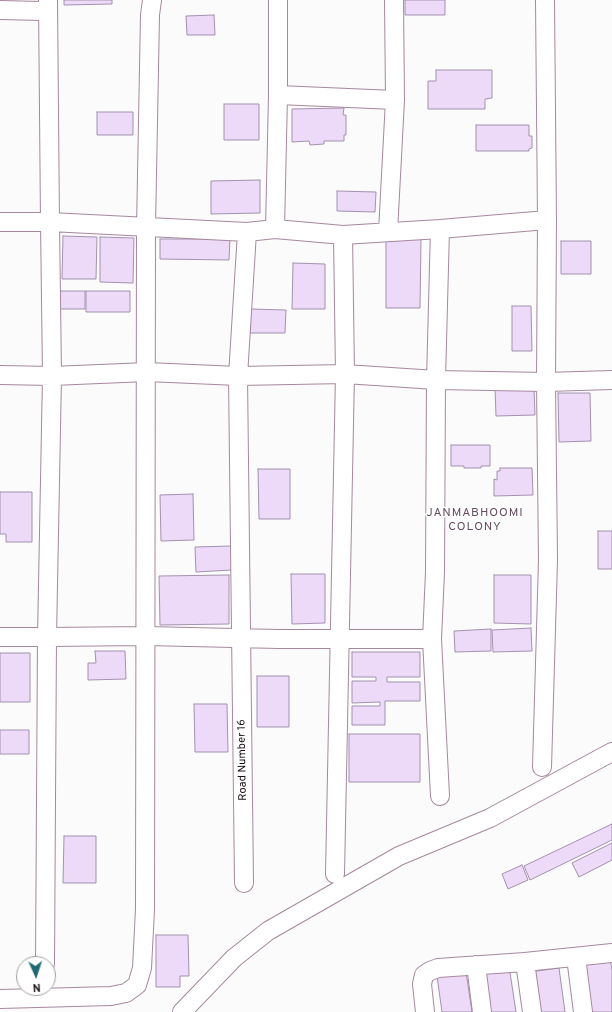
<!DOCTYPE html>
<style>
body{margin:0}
#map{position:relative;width:612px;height:1012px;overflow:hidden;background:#fbfbfb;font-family:Overpass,sans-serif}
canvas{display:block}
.north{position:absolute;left:16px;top:956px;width:40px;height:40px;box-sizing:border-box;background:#fff;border:1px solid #a39fa2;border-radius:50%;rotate:177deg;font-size:11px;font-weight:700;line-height:16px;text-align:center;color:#190f16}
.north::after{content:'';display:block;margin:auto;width:14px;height:18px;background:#1f6874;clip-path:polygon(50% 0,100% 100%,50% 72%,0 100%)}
</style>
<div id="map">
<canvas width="612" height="1012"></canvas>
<div class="north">N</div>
</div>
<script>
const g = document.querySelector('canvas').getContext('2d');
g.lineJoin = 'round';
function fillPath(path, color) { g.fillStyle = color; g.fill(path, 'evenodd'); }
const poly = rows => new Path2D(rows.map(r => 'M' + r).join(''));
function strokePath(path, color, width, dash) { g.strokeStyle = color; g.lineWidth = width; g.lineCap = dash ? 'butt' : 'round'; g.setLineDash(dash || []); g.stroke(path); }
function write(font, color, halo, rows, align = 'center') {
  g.font = font + ' Overpass,sans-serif'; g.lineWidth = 3; g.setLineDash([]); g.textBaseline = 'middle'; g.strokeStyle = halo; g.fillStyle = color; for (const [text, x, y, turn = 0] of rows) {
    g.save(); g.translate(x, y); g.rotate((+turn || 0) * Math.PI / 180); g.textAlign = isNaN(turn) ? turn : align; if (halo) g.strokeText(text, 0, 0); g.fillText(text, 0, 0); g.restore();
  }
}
const building = poly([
 [64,0,112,0,112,4,64,5,64,0],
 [405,0,445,0,445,15,405,15,405,0],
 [214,15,215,35,187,35,186,16,214,15],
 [436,70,492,70,492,98,485,99,485,109,428,109,428,81,436,81,436,70],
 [224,104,259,104,259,140,224,140,224,104],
 [344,108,343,115,346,115,346,135,344,135,344,141,324,141,324,144,310,145,309,141,292,142,292,109,344,108],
 [97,112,133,112,133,135,97,135,97,112],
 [476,125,529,125,529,136,532,136,532,148,529,149,529,151,476,151,476,125],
 [260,180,260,213,211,214,211,181,260,180],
 [337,191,376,192,375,212,337,211,337,191],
 [63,236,97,237,96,279,62,279,63,236],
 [100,237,134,238,133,283,100,282,100,237],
 [160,239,230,239,229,260,160,259,160,239],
 [386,239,421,239,420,308,386,308,386,239],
 [561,241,591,241,591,274,561,274,561,241],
 [293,263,325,264,325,309,292,309,293,263],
 [60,291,85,291,85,309,60,309,60,291],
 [86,291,130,291,130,312,86,312,86,291],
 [512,306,531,306,532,351,512,351,512,306],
 [250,309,286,310,285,333,250,333,250,309],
 [534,388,535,415,496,416,495,389,534,388],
 [558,393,590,393,591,441,559,442,558,393],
 [451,445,490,445,490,466,481,466,481,468,464,468,464,466,451,466,451,445],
 [500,468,532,468,533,495,494,496,494,479,497,480,497,471,500,471,500,468],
 [258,469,290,469,290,519,259,519,258,469],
 [0,492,32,492,32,542,6,542,6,534,0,534,0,492],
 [193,494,194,540,161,541,160,495,193,494],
 [598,531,612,531,612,569,598,569,598,531],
 [231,546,232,570,196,572,195,547,231,546],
 [291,574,325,574,325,623,292,624,291,574],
 [229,575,229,624,160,625,159,576,229,575],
 [494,575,531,575,531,624,494,623,494,575],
 [531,628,532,651,493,652,492,630,531,628],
 [491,629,491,651,455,652,454,631,491,629],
 [95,651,125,651,126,679,88,680,88,663,96,663,95,651],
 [352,652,420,652,420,677,387,677,387,682,420,682,420,701,385,701,385,725,352,725,352,706,380,706,380,702,352,703,352,681,376,681,376,677,352,677,352,652],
 [0,653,30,653,30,702,0,702,0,653],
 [257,676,289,676,289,727,257,727,257,676],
 [194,704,227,704,228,752,195,752,194,704],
 [0,730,29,730,29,754,0,754,0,730],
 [349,734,420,734,420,782,349,782,349,734],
 [612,824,612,840,530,880,524,866,612,824],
 [64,836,96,836,96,883,63,883,64,836],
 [612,843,612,860,579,877,572,863,612,843],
 [522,865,528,880,508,889,502,874,522,865],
 [156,935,188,935,189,976,180,976,180,987,156,987,156,935],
 [610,958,612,970,612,1012,588,1012,580,962,610,958],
 [509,966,516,1012,485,1012,479,970,509,966],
 [559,968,565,1012,534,1012,529,972,559,968],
 [466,972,472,1012,442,1012,437,976,466,972]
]);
const street = poly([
 [278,0,278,95,395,100,388,232],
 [394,0,395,100],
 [0,10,42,11,48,12],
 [0,222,50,222,48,0],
 [275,229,278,95],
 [440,229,436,380,435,572,432,639,440,796],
 [0,375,52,376,147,372,238,376,345,374,436,380,546,382,612,380],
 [0,637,47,637,52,376,50,222,247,232],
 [542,767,548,560,546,382,547,220,545,0],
 [335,874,345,374,343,235],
 [244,883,238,376,247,232,275,229,343,235,440,229,547,220],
 [576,957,583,1012],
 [45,964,47,637,146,636,279,639,432,639],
 [476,965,482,1012],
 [0,999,111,996,126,993,137,985,142,968,145,909,146,228,150,15,152,0],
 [182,1012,234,958,268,931,399,856,490,818,612,752],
 [425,1012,422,984,424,975,430,971,438,968,525,962],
 [532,1012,525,962,612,953]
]);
const streetNames = [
 ["Road Number 16",243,760,-91]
];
const neighbourhoodNames = [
 ["JANMABHOOMI",475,514],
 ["COLONY",475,528]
];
fillPath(building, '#eddaf9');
strokePath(building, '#a391ae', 1);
strokePath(street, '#a6889d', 20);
strokePath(street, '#fff', 18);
write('11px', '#190f16', '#fff', streetNames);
g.letterSpacing = '1px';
write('12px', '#674c5f', '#fff', neighbourhoodNames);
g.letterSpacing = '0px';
</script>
